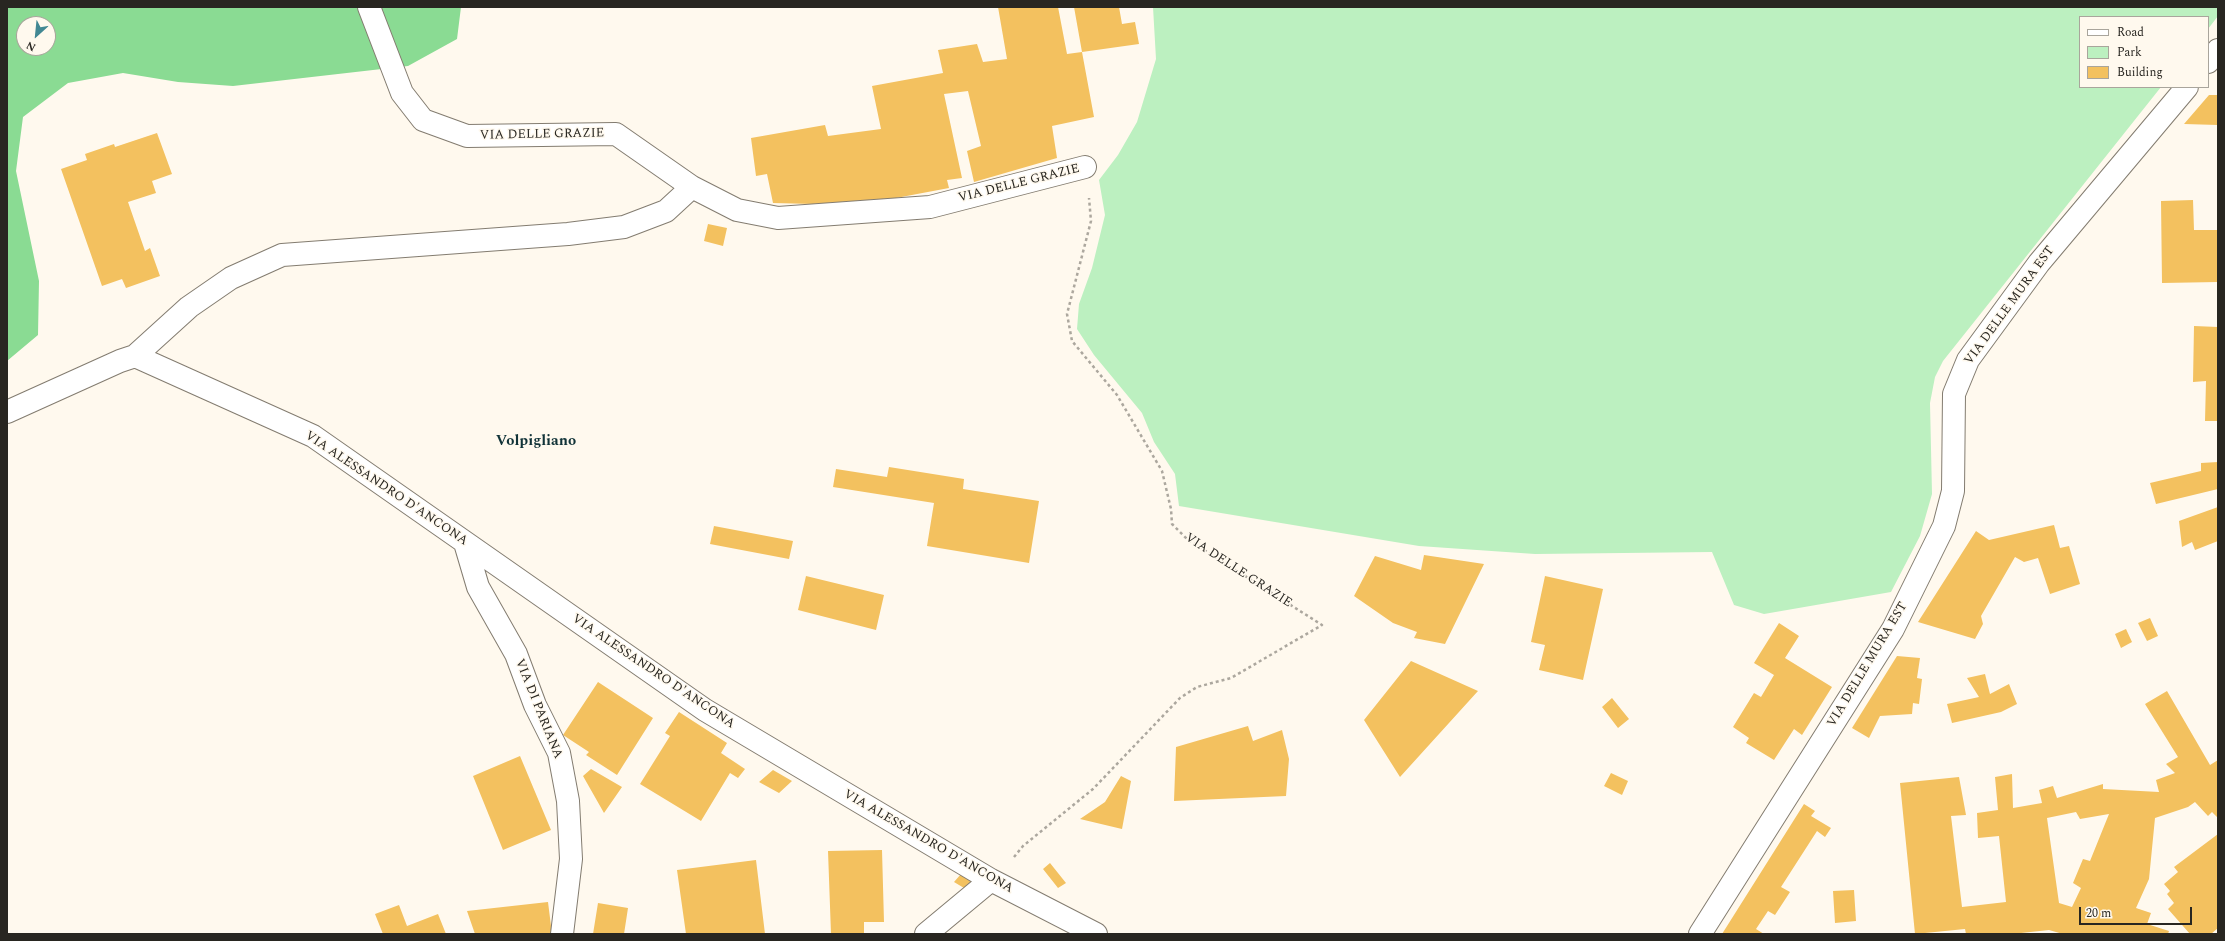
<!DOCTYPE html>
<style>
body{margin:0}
#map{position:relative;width:2225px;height:941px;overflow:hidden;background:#fff9ee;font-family:Spectral,serif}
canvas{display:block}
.frame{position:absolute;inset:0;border:8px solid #282621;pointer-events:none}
.legend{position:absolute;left:2079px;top:16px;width:130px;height:72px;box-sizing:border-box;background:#fff9ee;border:1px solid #a9a59c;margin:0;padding:5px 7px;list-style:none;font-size:12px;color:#282621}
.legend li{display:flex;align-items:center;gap:8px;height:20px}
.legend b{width:20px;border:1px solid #a9a59c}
.north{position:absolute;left:16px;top:16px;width:40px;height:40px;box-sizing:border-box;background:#fff9ee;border:1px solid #a9a59c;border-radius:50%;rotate:207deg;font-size:11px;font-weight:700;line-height:16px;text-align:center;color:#282621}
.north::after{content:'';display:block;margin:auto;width:14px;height:18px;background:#428893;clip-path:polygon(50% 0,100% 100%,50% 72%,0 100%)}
.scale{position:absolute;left:2079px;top:907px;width:113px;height:18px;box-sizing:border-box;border:2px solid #282621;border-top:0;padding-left:5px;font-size:12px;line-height:14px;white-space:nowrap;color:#282621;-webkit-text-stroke:3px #fff9ee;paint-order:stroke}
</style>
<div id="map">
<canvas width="2225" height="941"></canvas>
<div class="frame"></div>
<ul class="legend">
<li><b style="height:5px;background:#fff"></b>Road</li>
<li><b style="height:11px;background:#bcf0c0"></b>Park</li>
<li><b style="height:11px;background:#f3c15f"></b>Building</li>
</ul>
<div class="north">N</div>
<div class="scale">20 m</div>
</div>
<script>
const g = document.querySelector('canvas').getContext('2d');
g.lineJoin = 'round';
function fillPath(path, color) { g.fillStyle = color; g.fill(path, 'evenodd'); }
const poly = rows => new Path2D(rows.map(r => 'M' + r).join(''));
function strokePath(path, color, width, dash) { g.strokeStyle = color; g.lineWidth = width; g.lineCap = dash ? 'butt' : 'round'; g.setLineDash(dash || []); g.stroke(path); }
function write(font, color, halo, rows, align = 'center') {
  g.font = font + ' Spectral,serif'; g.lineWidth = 3; g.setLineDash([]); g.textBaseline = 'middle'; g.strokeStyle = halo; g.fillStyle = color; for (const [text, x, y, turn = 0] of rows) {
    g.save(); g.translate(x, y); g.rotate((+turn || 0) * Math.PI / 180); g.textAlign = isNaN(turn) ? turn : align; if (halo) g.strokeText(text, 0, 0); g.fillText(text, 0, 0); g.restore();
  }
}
const green = poly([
 [1153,7,2218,7,2218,16,2208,29,2208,17,2080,17,2080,87,2161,87,1943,361,1935,377,1930,403,1932,494,1920,536,1891,592,1764,614,1734,605,1712,552,1535,554,1419,546,1179,506,1175,474,1154,442,1142,413,1094,355,1077,329,1079,304,1092,268,1105,215,1099,180,1118,155,1137,122,1156,59]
]);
const forest = poly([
 [7,7,461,7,457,39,408,66,233,86,178,82,123,73,68,83,23,117,16,171,39,281,38,335,7,361],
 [24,24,48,24,48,48,24,48]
]);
const building = poly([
 [998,7,1058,7,1067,54,1082,52,1094,117,1052,126,1057,158,974,182,967,151,981,146,968,91,944,94,962,178,947,180,949,188,896,198,813,204,773,203,767,174,756,176,751,138,825,125,828,136,881,129,872,86,943,73,938,50,977,44,983,62,1007,59],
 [1074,7,1119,7,1122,24,1135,22,1139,44,1082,52],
 [2209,95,2218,95,2218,125,2184,124],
 [157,133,172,174,152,181,156,193,128,202,145,251,150,248,160,276,126,288,122,279,102,286,61,169,87,160,85,154,114,144,115,147],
 [2193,200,2194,230,2218,230,2218,282,2162,283,2161,201],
 [708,224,727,228,723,246,704,241],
 [2194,326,2218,327,2218,421,2205,421,2206,381,2193,382],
 [2218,462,2218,489,2156,504,2150,483,2201,471,2201,463],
 [889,467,964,479,963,489,1039,501,1029,563,927,546,934,503,833,487,836,469,887,477],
 [2218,507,2218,541,2195,550,2192,542,2182,547,2179,521],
 [2054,525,2060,548,2069,546,2080,584,2050,594,2038,558,2024,562,2015,557,1981,616,1983,624,1975,639,1918,622,1976,531,1989,540],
 [714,526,793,541,789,559,710,544],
 [1424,555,1484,564,1445,644,1414,638,1417,632,1393,623,1354,596,1375,556,1421,570],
 [806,576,884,595,876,630,798,610],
 [1545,576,1603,589,1583,680,1539,670,1545,645,1531,642],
 [2150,618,2158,636,2147,641,2138,623],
 [1779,623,1799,636,1785,658,1832,687,1802,735,1794,729,1774,760,1746,743,1749,738,1733,727,1754,693,1761,697,1774,675,1754,663],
 [2126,629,2132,642,2121,648,2115,634],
 [1897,656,1920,658,1917,678,1922,679,1919,704,1913,703,1912,714,1880,716,1869,738,1852,728],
 [1411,661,1478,691,1400,777,1364,720],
 [1985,674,1990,694,2009,684,2017,704,2001,712,1952,723,1947,704,1979,697,1967,678],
 [598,682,653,718,617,775,586,755,589,752,563,735],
 [2167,691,2210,765,2218,760,2218,818,2212,812,2208,816,2195,802,2188,807,2155,818,2149,879,2136,908,2151,913,2147,924,2169,931,2168,934,2063,934,2049,930,2012,934,1966,934,1965,929,1915,934,1900,783,1959,777,1966,815,1951,816,1962,907,2006,902,1999,836,1978,838,1977,813,1998,810,1995,777,2012,774,2013,808,2042,803,2039,790,2053,786,2057,798,2103,784,2103,789,2159,792,2156,780,2175,773,2166,764,2178,757,2145,704],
 [2076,812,2080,819,2109,814,2090,861,2083,859,2073,883,2081,888,2072,907,2059,903,2047,818],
 [1612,698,1629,719,1618,728,1602,707],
 [679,712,727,743,721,753,745,769,738,778,730,773,701,821,640,784,670,736,665,733],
 [1248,726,1253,741,1282,730,1289,759,1286,796,1174,801,1176,747],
 [520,756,551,830,503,850,473,776],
 [591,769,622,787,604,813,583,776],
 [773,770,792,781,779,793,759,782],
 [1611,773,1628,781,1622,795,1604,786],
 [1121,776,1131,781,1122,829,1080,819,1105,802],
 [1804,804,1815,811,1811,816,1831,828,1825,837,1817,831,1781,887,1790,892,1775,915,1768,911,1756,929,1764,934,1722,934],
 [2218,834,2218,928,2211,934,2190,934,2168,909,2174,903,2167,894,2170,891,2164,884,2178,872,2174,867],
 [882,850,884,922,864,922,864,934,831,934,828,851],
 [756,860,765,934,686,934,677,870],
 [1050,863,1066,883,1058,888,1043,869],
 [961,874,972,881,964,888,954,882],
 [1854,890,1856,921,1835,923,1833,891],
 [548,902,552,934,475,934,467,911],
 [598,903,628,908,624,934,593,934],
 [399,905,407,926,438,914,446,934,383,934,375,914]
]);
const path = poly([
 [1014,857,1023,846,1093,789,1180,698,1197,687,1231,678,1322,625,1187,539,1172,524,1171,509,1162,471,1117,395,1072,341,1067,314,1091,221,1089,198]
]);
const street = poly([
 [369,7,402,93,423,120,467,136,616,134,692,187,737,210,778,218,930,207,1085,167],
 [2208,62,2218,50],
 [135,356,313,436,705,710,991,880,1096,934],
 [7,412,120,361,135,356,189,307,231,278,282,255,568,234,624,227,666,211,692,187],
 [465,543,478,587,516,654,535,705,559,753,568,801,571,859,562,934],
 [926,934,991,880],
 [1700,934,1893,629,1944,526,1953,491,1954,394,1968,360,2039,263,2187,87]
]);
const streetNames = [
 ["VIA DELLE GRAZIE",542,135,-1],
 ["VIA DELLE GRAZIE",1019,184,-14],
 ["VIA DELLE MURA EST",2010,306,-54],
 ["VIA ALESSANDRO D'ANCONA",386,489,34],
 ["VIA DELLE GRAZIE",1238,571,33],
 ["VIA DELLE MURA EST",1868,665,-59],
 ["VIA ALESSANDRO D'ANCONA",653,672,34],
 ["VIA DI PARIANA",538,709,68],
 ["VIA ALESSANDRO D'ANCONA",928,842,30]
];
const quarterNames = [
 ["Volpigliano",536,442]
];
fillPath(green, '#bcf0c0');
fillPath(forest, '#8adb93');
fillPath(building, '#f3c15f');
strokePath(street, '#837c70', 24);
strokePath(path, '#aca79e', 2.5, [3, 3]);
strokePath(street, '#fff', 22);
write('13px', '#282621', '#fff9ee', streetNames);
write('bold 15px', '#113338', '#fff9ee', quarterNames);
</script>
